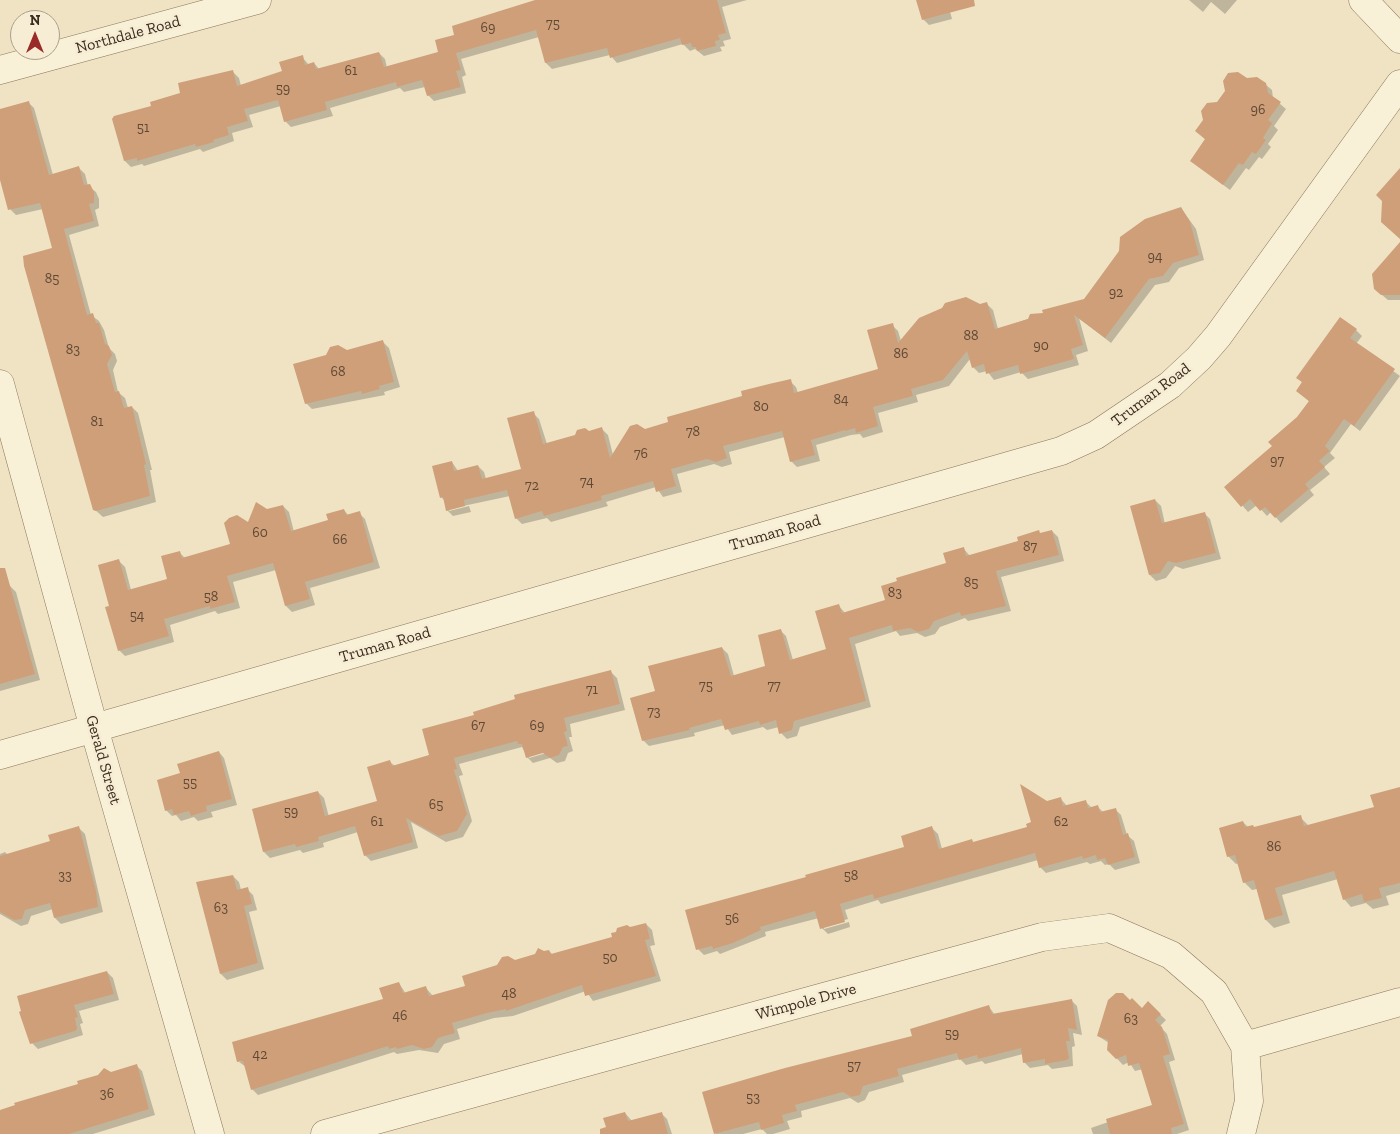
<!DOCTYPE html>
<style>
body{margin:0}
#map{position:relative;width:1400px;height:1134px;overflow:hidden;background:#efe3c4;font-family:"Zilla Slab",serif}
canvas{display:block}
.north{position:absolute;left:10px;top:10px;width:50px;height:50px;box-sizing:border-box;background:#f6edd4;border:1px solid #aba08b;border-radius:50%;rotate:0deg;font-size:14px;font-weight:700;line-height:20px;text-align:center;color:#3a2c1e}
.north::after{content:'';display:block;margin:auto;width:18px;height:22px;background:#9a2b29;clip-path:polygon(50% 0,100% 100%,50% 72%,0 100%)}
</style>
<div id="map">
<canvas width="1400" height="1134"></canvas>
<div class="north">N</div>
</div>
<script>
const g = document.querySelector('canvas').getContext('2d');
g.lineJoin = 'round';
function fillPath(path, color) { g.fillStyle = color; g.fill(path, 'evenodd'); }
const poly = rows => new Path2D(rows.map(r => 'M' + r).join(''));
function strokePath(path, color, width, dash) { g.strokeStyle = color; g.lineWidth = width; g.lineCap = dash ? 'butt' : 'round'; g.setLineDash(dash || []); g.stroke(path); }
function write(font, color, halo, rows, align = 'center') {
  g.font = font + ' "Zilla Slab",serif'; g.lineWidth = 5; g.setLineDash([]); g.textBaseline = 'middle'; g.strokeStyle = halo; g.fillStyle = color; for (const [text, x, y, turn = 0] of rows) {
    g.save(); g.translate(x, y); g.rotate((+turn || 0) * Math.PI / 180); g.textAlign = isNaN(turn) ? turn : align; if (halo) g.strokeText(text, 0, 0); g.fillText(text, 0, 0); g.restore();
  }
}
const shadow = poly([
 [541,0,747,0,722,7,731,39,723,41,725,46,720,47,722,51,704,56,695,49,690,51,683,44,617,63,610,55,552,69,546,63,539,37,461,59,466,75,462,77,466,93,434,101,428,95,425,87,404,92,400,88,330,108,333,116,291,127,285,121,281,106,249,115,253,127,232,133,234,141,203,152,200,149,144,166,142,164,131,167,125,161,114,119,153,106,233,72,239,78,241,86,284,72,302,57,309,65,314,63,319,69,379,53,385,59,387,68,440,53,456,36,497,12],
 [918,0,947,0,952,19,929,25,923,19],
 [1189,0,1237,0,1225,14,1211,2,1203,12],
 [1247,79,1265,84,1272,90,1273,98,1286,109,1274,126,1278,130,1268,144,1271,147,1262,159,1259,157,1249,170,1246,168,1230,190,1191,161,1206,140,1196,131,1218,103],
 [28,102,34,108,53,175,79,168,85,174,88,186,96,192,99,199,99,208,95,210,99,226,69,235,91,315,99,321,104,330,109,348,115,354,117,361,113,370,118,392,125,398,128,408,132,407,138,413,152,470,150,470,156,502,103,517,94,509,53,249,43,209,16,215,10,209,0,176,0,110],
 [1181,208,1196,229,1204,260,1179,268,1169,282,1155,285,1111,343,1079,318,1088,351,1076,355,1079,365,1028,379,1021,372,994,380,987,371,979,373,973,367,970,359,949,386,916,395,918,402,878,413,883,432,863,438,860,434,851,435,816,445,820,461,797,467,791,461,785,437,729,452,732,464,722,467,714,464,677,474,682,492,663,497,656,487,606,502,608,506,551,522,547,518,522,524,516,518,510,496,449,509,449,511,469,506,471,512,453,516,447,510,445,501,441,497,452,462,458,471,478,466,484,472,486,479,523,470,533,413,539,419,547,444,602,429,608,435,613,455,645,431,790,381,796,387,798,393,879,370,892,325,898,331,901,341,987,304,993,310,998,329,1084,300],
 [1400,244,1400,300,1388,300,1382,295],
 [1356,330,1362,336,1356,344,1400,376,1360,431,1351,424,1330,453,1335,458,1324,467,1330,474,1310,490,1314,495,1281,523,1271,512,1267,516,1257,505,1248,512,1226,487,1274,446,1310,402,1297,391,1303,383,1298,378],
 [383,342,389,348,400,387,384,392,385,395,312,409,306,403,347,352],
 [1155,500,1161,506,1165,524,1204,513,1210,519,1221,559,1183,569,1175,566,1166,578,1156,581,1150,575],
 [283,506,289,512,294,532,330,521,344,510,349,516,359,513,365,519,380,568,310,588,315,605,292,612,286,606,276,570,233,582,240,608,218,614,215,611,170,625,174,642,125,656,119,650,111,606,119,561,125,567,131,590,169,580,179,552,185,558,231,545,249,524,267,511],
 [1052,531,1058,537,1064,561,1001,577,1011,611,968,621,965,618,940,627,935,634,925,637,917,633,900,636,896,631,855,644,871,707,800,727,797,736,787,739,781,733,779,727,767,730,763,727,732,735,725,725,694,733,695,736,649,746,643,740,656,692,722,648,728,654,734,676,767,667,780,630,786,636,793,660,828,650,839,606,845,613,887,601,948,564,963,548,970,556],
 [10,586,16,592,40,680,0,691,0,589],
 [611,672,617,678,625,710,570,724,572,737,569,737,573,751,568,753,565,761,557,763,550,758,533,763,527,757,522,747,459,764,463,775,459,776,472,821,463,837,446,842,411,822,418,848,371,861,365,855,358,832,323,843,324,847,303,853,300,850,270,858,264,852,253,810,318,792,324,798,329,817,379,802,390,762,395,766,431,756,475,716],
 [549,750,550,752,529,758,529,755],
 [219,752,224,758,237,805,211,812,213,817,198,821,194,817,181,821,176,815,172,816,166,810,181,774],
 [1400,790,1400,892,1386,896,1389,905,1373,909,1366,903,1351,907,1344,899,1338,879,1282,895,1290,923,1274,928,1266,920,1257,889,1252,890,1244,882,1239,863,1236,864,1228,856,1243,822,1249,828,1254,828,1300,817,1309,826,1375,808],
 [1060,798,1067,806,1085,801,1092,808,1097,806,1103,812,1115,809,1121,815,1127,835,1134,841,1140,863,1115,870,1109,864,1105,865,1101,861,1090,864,1087,862,1046,873,1040,867,1038,860,881,904,878,900,845,910,848,919,824,926,824,929,849,922,850,927,828,934,822,928,819,918,765,932,766,936,720,954,717,951,704,955,698,949,807,878,906,848,932,828,938,834,942,849,972,841,974,843,1029,828,1047,802],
 [79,828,85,834,103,912,61,924,55,918,53,909,31,916,28,924,21,926,0,914,0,854,5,852,8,855,52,842],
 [233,876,239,882,241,890,247,889,253,895,257,910,249,912,264,969,227,980,221,974],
 [646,924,652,930,655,945,650,946,661,981,593,1001,586,991,513,1016,494,1018,457,1029,460,1039,444,1044,438,1053,419,1050,397,1054,394,1052,258,1095,252,1089,246,1067,239,1062,384,1000,399,983,406,994,426,988,433,996,466,987,515,961,549,951,553,955,613,937],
 [107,972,113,978,119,1000,79,1011,83,1023,80,1024,83,1035,38,1049,32,1043],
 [1071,1000,1077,1006,1082,1035,1073,1033,1075,1046,1072,1047,1073,1066,1052,1069,1048,1065,1030,1068,1024,1062,1023,1054,985,1064,982,1061,966,1065,960,1059,902,1075,904,1082,869,1092,865,1100,858,1103,850,1098,801,1111,802,1117,787,1121,790,1129,773,1134,767,1134,762,1129,743,1134,716,1134,704,1093,914,1037,989,1007,995,1015],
 [1148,1003,1166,1020,1160,1026,1167,1034,1175,1060,1169,1062,1189,1130,1177,1134,1093,1134,1091,1128,1154,1106,1143,1069,1135,1071,1129,1062,1123,1065,1108,1049,1109,1043,1098,1036,1142,1010],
 [136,1065,142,1071,155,1115,93,1134,0,1134,0,1116,16,1106],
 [625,1113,632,1121,661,1113,667,1119,672,1134,609,1134]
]);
const building = poly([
 [535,0,717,0,726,33,718,35,720,40,715,41,716,46,697,51,696,47,692,47,691,43,682,45,680,38,610,58,607,48,545,63,536,30,456,53,461,70,456,71,461,87,427,96,422,80,397,87,396,82,325,102,327,110,284,122,278,100,244,109,248,121,227,127,229,135,213,140,214,142,196,147,195,144,137,161,137,158,124,161,112,119,114,116,151,106,150,102,180,93,178,83,233,70,237,86,282,71,279,62,303,55,305,65,314,62,316,69,379,52,384,67,438,52,435,40,454,35,452,26],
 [916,0,974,0,975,6,922,20],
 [1238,72,1247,78,1257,77,1266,83,1268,93,1281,102,1268,120,1272,123,1263,138,1266,140,1256,154,1252,152,1243,165,1239,163,1223,185,1190,161,1205,139,1195,131,1203,120,1201,111,1207,103,1217,102,1225,91,1223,81,1228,73],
 [29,101,49,175,79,166,84,185,90,184,94,192,94,203,89,204,94,221,64,229,87,315,93,313,96,323,99,323,105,344,109,346,112,355,107,364,115,392,119,391,124,408,132,406,146,464,144,465,150,496,96,511,93,510,24,266,23,256,52,248,40,203,8,210,0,180,0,109],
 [1400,168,1400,239,1381,222,1382,201,1376,195],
 [1181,207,1190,222,1199,255,1173,263,1163,276,1149,279,1105,338,1074,315,1083,345,1071,349,1074,359,1020,374,1018,365,986,374,984,364,972,368,967,351,943,380,911,389,913,396,873,407,878,426,856,433,855,428,845,431,845,430,811,440,815,455,790,462,782,431,723,446,727,458,716,462,707,459,671,469,676,486,656,492,653,481,601,496,602,500,544,516,542,511,515,519,507,490,464,500,465,506,446,511,443,497,440,498,432,466,452,461,454,471,478,465,482,479,521,469,507,418,534,411,543,444,575,435,577,430,585,428,589,431,602,427,610,458,630,426,637,424,645,429,668,422,667,417,742,396,741,391,769,384,791,379,794,393,878,369,867,330,893,323,898,343,919,318,942,308,945,303,966,297,980,304,987,302,995,329,1028,319,1030,314,1043,313,1042,310,1084,299,1119,251,1120,237,1145,219],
 [1400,242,1400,295,1381,295,1374,289,1372,274],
 [1340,317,1357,329,1350,338,1395,369,1354,426,1344,419,1325,446,1330,451,1319,461,1325,467,1305,484,1309,489,1275,518,1265,507,1260,511,1250,499,1241,507,1224,487,1272,446,1268,442,1297,417,1309,401,1296,391,1302,382,1296,378],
 [383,340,394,382,379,386,380,389,362,394,361,391,305,404,293,364,326,355,330,347,338,345,347,350],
 [1155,499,1162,523,1205,512,1216,553,1176,563,1168,561,1160,573,1149,575,1130,506],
 [256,502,267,509,283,505,291,531,328,520,326,514,344,509,346,515,360,511,374,562,305,582,310,599,285,606,273,563,227,576,235,602,210,609,210,606,164,619,169,636,118,651,105,607,109,606,98,565,119,559,128,590,167,579,161,556,180,551,182,558,230,544,224,523,229,518,237,515,248,522],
 [1039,530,1040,533,1052,530,1059,555,996,571,1006,606,961,616,960,612,934,621,929,629,918,632,910,628,893,631,892,625,849,638,866,701,794,721,792,730,779,734,776,720,760,725,759,721,725,730,721,719,689,728,690,730,642,741,630,698,655,691,648,666,722,647,731,676,765,666,758,635,781,629,790,660,826,649,815,611,839,604,842,613,885,600,881,586,897,581,896,578,946,563,943,553,964,547,966,556,1018,541,1017,537],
 [0,568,5,568,35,674,0,684],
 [611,670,620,704,564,718,567,731,564,732,568,746,563,747,559,755,550,758,543,753,526,758,522,744,518,744,517,741,454,758,457,769,454,770,467,814,457,831,439,836,406,818,413,842,364,856,355,826,318,837,319,841,296,847,295,844,263,852,252,809,318,791,325,816,377,801,367,767,390,760,392,766,429,755,422,729,474,715,473,712,515,699,514,695],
 [219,751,232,799,206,806,207,811,191,816,189,811,174,815,172,809,165,811,157,780,180,773,177,764],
 [1020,784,1047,801,1061,797,1063,806,1086,800,1088,808,1098,805,1100,812,1116,808,1123,835,1128,833,1135,857,1108,865,1105,858,1097,860,1096,855,1083,859,1082,856,1039,868,1035,853,874,899,873,894,840,904,845,922,820,929,815,911,760,927,761,930,733,943,713,949,712,946,696,950,685,910,806,877,805,875,904,847,901,836,932,826,939,849,972,839,973,842,1027,827,1026,824,1031,822],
 [1400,787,1400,883,1379,888,1382,898,1364,902,1362,894,1343,900,1334,871,1275,888,1283,915,1265,920,1254,880,1243,883,1235,855,1227,857,1219,828,1243,821,1245,827,1253,825,1254,827,1301,815,1304,826,1374,807,1370,795],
 [79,826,96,891,98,907,54,918,50,903,25,910,22,919,14,920,0,912,0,856,50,841,48,835],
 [233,875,237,890,248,887,252,904,244,906,258,963,220,974,196,882],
 [646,923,650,939,645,940,656,976,585,996,582,985,506,1011,506,1009,487,1013,452,1023,455,1033,438,1038,432,1047,424,1049,412,1045,397,1049,396,1047,389,1049,388,1046,251,1090,243,1061,237,1062,232,1042,383,999,379,988,399,982,403,993,426,986,429,996,465,986,462,976,497,965,502,957,508,956,515,960,535,954,538,948,544,951,549,950,551,954,612,937,611,933,616,932,617,928,627,925,630,927],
 [107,971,114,994,74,1005,78,1017,75,1018,77,1029,75,1031,30,1044,19,1012,21,1011,17,996],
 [1116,993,1123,993,1130,1000,1132,998,1142,1008,1148,1001,1161,1014,1155,1020,1162,1027,1170,1054,1163,1056,1184,1124,1171,1128,1172,1134,1110,1134,1106,1119,1152,1105,1139,1063,1128,1066,1126,1055,1116,1059,1107,1050,1108,1040,1097,1036,1108,1000],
 [1072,999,1077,1030,1068,1028,1070,1041,1066,1041,1069,1058,1067,1060,1045,1064,1045,1059,1023,1063,1021,1048,978,1059,977,1055,959,1060,957,1053,897,1069,899,1076,863,1086,860,1095,851,1097,843,1092,795,1105,797,1111,782,1115,784,1123,761,1130,759,1122,714,1134,702,1092,785,1068,912,1036,910,1029,989,1005,992,1014],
 [137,1064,149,1109,69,1134,0,1134,0,1110,15,1105,14,1103,78,1084,77,1081,98,1075,104,1068,111,1072],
 [625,1112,628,1121,662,1112,668,1134,600,1134,600,1129,606,1127,603,1118]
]);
const minor = poly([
 [1363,0,1400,39],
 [0,70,257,0],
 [0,384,94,728,210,1134],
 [0,755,1061,451,1096,435,1170,385,1199,358,1218,336,1400,84],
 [1245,1046,1400,1002],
 [325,1134,1042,937,1109,928,1171,955,1214,992,1245,1046,1249,1101,1241,1134]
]);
const numberNames = [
 ["75",553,24],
 ["69",488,28],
 ["61",351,71],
 ["59",283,89],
 ["96",1258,110],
 ["51",143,128],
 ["94",1155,257],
 ["85",52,279],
 ["92",1116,293],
 ["88",971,336],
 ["90",1041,346],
 ["83",73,350],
 ["86",901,354],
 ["68",338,372],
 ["84",841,400],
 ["80",761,407],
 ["81",97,422],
 ["78",693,432],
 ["76",641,454],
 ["97",1277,461],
 ["74",587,482],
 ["72",532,486],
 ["60",260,533],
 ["66",340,540],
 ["87",1030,547],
 ["85",971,583],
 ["83",895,593],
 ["58",211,597],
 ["54",137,616],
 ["75",706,686],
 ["77",774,686],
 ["71",592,690],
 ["73",654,712],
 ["67",478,726],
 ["69",537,726],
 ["55",190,783],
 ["65",436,805],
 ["59",291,812],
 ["61",377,822],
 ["62",1061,822],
 ["86",1274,847],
 ["33",65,876],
 ["58",851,876],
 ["63",221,908],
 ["56",732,919],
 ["50",610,958],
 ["48",509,994],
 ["46",400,1016],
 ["63",1131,1019],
 ["59",952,1034],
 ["42",260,1055],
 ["57",854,1066],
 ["36",107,1094],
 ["53",753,1098]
];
const streetNames = [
 ["Northdale Road",128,35,-15],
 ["Truman Road",1151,395,-37],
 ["Truman Road",775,533,-16],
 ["Truman Road",385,645,-16],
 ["Gerald Street",103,760,74],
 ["Wimpole Drive",806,1002,-15]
];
fillPath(shadow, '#0003');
fillPath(building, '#ce9f79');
strokePath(minor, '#8a755a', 29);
strokePath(minor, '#f9f0d8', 28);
write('14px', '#5f4935', null, numberNames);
write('16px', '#3a2c1e', '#f6edd4', streetNames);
</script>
